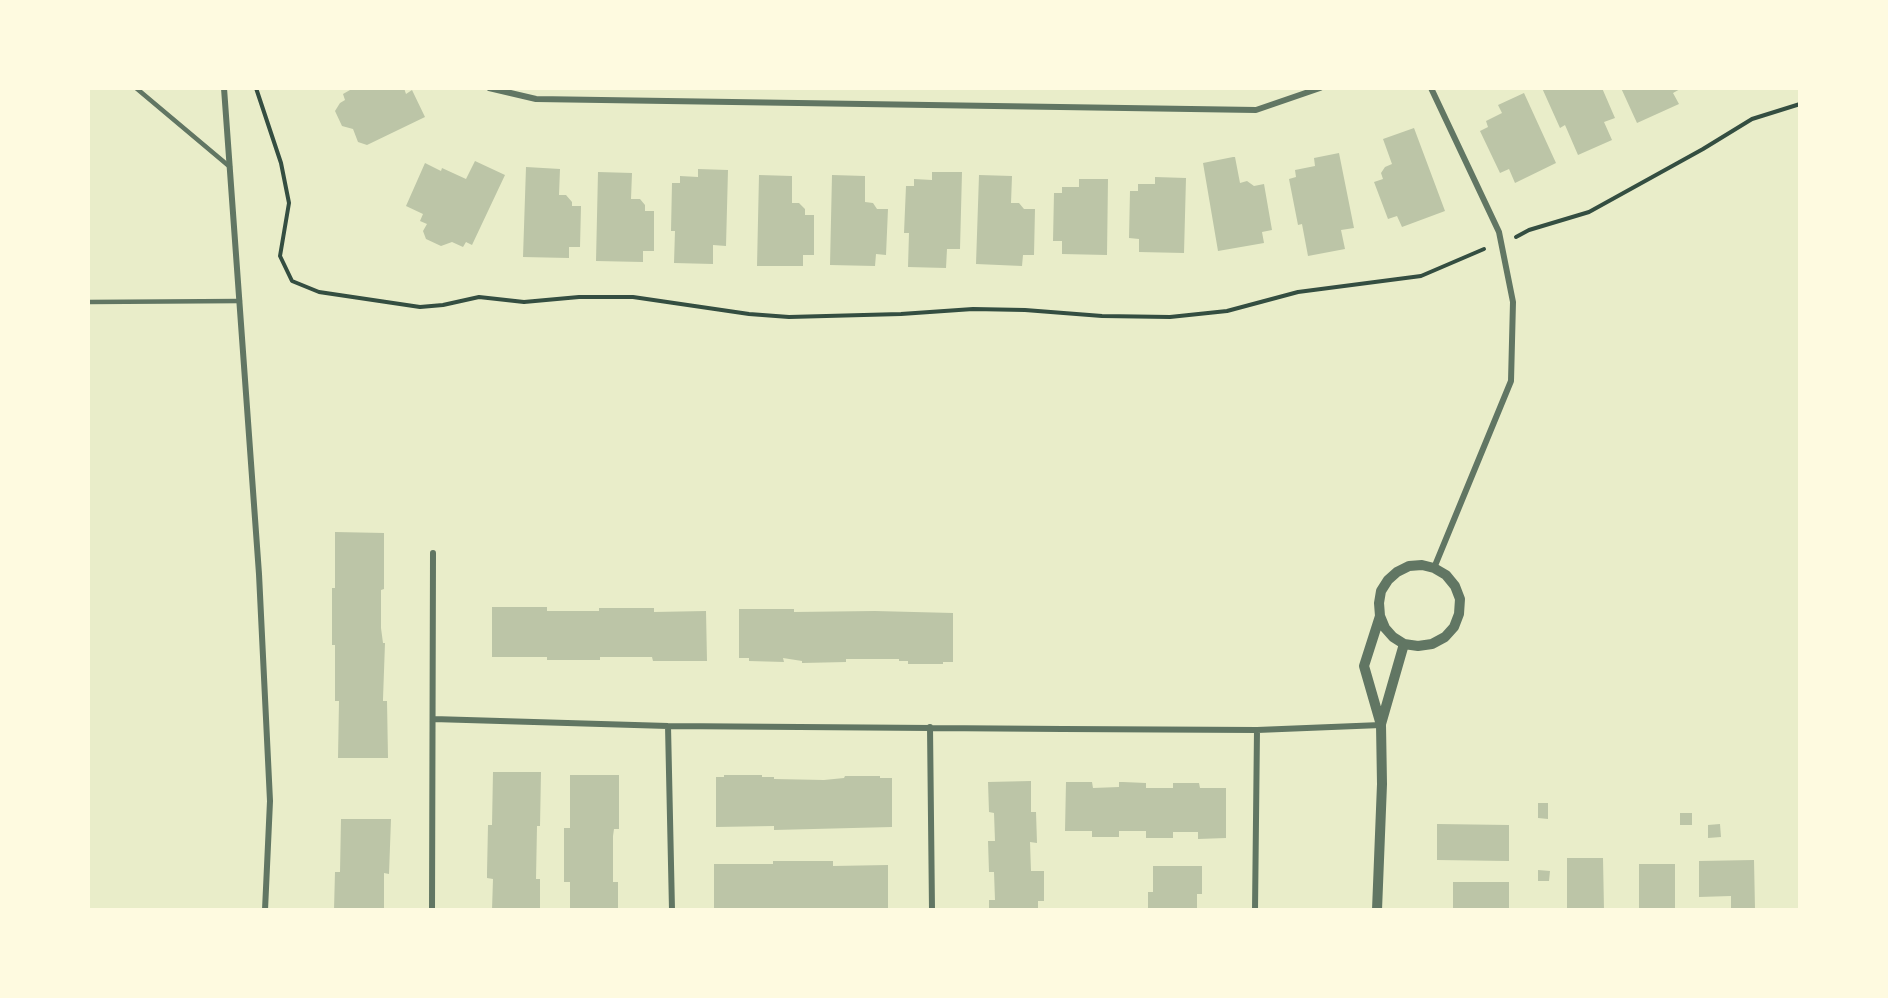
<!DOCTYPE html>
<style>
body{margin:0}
#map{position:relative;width:1888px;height:998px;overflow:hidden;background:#e9edc9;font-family:"Libre Baskerville",serif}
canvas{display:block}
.frame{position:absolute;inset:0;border:90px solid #fefae0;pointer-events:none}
</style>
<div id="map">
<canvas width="1888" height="998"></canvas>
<div class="frame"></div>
</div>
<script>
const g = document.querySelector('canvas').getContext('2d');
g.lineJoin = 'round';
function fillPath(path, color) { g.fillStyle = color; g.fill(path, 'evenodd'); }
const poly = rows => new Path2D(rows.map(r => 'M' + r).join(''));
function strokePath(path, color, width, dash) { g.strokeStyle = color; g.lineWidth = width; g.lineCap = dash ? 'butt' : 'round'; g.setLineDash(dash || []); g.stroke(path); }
const building = poly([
 [349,88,404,88,406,94,412,90,425,117,367,145,358,142,353,129,342,126,335,111,340,103,345,100,343,94,350,90],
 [1542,88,1602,88,1615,118,1604,122,1612,140,1578,155,1565,125,1560,128],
 [1621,88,1682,88,1673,93,1679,104,1637,123],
 [1524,93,1556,163,1515,183,1509,169,1500,173,1480,131,1488,127,1486,121,1502,113,1498,105],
 [1414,128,1445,211,1402,227,1397,216,1388,219,1374,182,1383,179,1381,173,1385,167,1392,164,1383,139],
 [1339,153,1354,228,1341,230,1345,249,1308,256,1302,224,1298,225,1289,179,1296,177,1295,170,1315,166,1314,158],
 [1233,157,1235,157,1240,183,1247,181,1254,186,1264,184,1272,230,1262,232,1264,243,1218,251,1203,163],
 [475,161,505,175,472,245,466,242,463,247,452,242,441,246,426,239,423,231,427,224,420,221,423,214,406,206,425,163,441,171,442,168,466,179],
 [526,167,560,169,559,195,566,195,572,202,572,206,581,206,580,247,569,247,569,258,523,257],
 [698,169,728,170,726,246,713,245,713,264,674,263,675,231,671,231,672,183,680,183,680,176,698,177],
 [598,172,632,173,631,199,640,199,645,205,645,211,654,211,654,251,643,251,643,262,596,261],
 [932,172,962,172,960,249,947,249,946,268,908,267,909,233,904,233,906,186,914,186,914,179,932,180],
 [759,175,792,176,792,203,799,203,805,209,805,215,814,215,814,255,803,255,803,266,757,266],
 [832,175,865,176,865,202,873,203,877,209,888,209,886,255,876,254,875,266,830,265],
 [979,175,1012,176,1011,203,1019,203,1024,209,1035,209,1034,255,1023,255,1022,266,976,264],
 [1155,177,1186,178,1184,253,1139,252,1139,239,1129,238,1130,191,1138,191,1138,184,1155,184],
 [1079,179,1108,179,1107,255,1062,254,1062,241,1053,241,1054,193,1062,193,1062,187,1079,187],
 [335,532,384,533,384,589,381,590,381,628,383,643,385,643,383,699,383,701,387,701,388,758,338,758,339,701,335,701,335,645,332,645,332,588,335,588],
 [492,607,547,607,547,611,599,611,599,608,654,608,654,612,706,611,707,661,653,661,652,657,600,657,600,660,547,660,547,657,492,657],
 [739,609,794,609,794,612,875,611,953,613,953,662,943,662,943,664,908,664,908,661,899,661,899,659,846,659,846,662,802,663,802,661,783,658,784,662,749,661,749,658,739,658],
 [493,772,541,772,540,826,537,826,536,879,540,879,540,910,492,910,493,879,487,878,487,873,488,825,492,825],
 [570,775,619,775,619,829,614,829,613,836,613,882,618,882,618,910,570,910,570,882,564,882,564,828,570,828],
 [724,775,762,775,762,777,774,777,774,779,824,780,844,778,845,776,880,776,880,778,892,778,892,827,774,830,774,826,716,827,716,777,724,777],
 [1031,781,1031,812,1036,812,1037,843,1030,842,1031,871,1044,871,1044,901,1038,901,1038,910,989,910,989,900,995,900,994,872,989,872,988,841,995,841,994,813,989,812,988,782],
 [1066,782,1092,782,1093,788,1119,787,1119,782,1123,782,1146,783,1146,788,1173,788,1173,783,1199,783,1200,788,1226,788,1226,838,1198,839,1198,832,1173,832,1173,838,1146,838,1146,831,1119,831,1119,837,1092,837,1092,831,1065,831],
 [1538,803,1548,803,1548,819,1538,818],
 [1680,813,1692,813,1692,825,1680,825],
 [341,819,391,819,389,874,384,873,384,910,334,910,335,872,340,872],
 [1437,824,1509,825,1509,861,1437,860],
 [1720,824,1721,837,1708,838,1708,825],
 [1567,858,1603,858,1604,910,1567,910],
 [1754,860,1755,909,1731,909,1731,896,1699,897,1699,861],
 [773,861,833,861,833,866,888,865,888,910,714,910,714,864,773,864],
 [1639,864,1675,864,1675,910,1639,910],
 [1153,866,1202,866,1202,894,1197,894,1197,910,1148,910,1148,892,1153,892],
 [1538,870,1550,871,1549,881,1538,881],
 [1453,882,1509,882,1509,910,1453,910]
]);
const path = poly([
 [256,88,281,163,289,203,280,256,292,281,319,292,420,307,443,305,479,297,524,302,579,297,633,297,749,314,789,317,901,314,973,309,1025,310,1102,316,1170,317,1227,311,1298,292,1421,276,1484,249],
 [1516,237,1529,230,1589,212,1703,149,1752,119,1800,104]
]);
const service = poly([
 [136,88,230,167],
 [88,302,240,301]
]);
const minor = poly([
 [224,88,259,574,270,801,265,910],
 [489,88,536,99,1256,110,1320,88],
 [1431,88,1499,232,1513,302,1511,381,1434,568],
 [433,719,668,726,1063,729,1257,730,1381,725],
 [668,726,672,910],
 [930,727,932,910],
 [432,910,433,553],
 [1255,910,1257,730]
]);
const tertiary = poly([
 [1381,724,1404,644],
 [1377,910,1382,784,1381,725,1364,666,1380,616,1379,603,1381,591,1388,580,1397,572,1409,566,1422,565,1434,568,1446,575,1455,586,1460,599,1459,614,1454,627,1445,637,1432,644,1418,646,1404,644,1393,637,1385,628,1380,616]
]);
fillPath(building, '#bcc5a7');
strokePath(path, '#344e41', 4);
strokePath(service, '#617663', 4.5);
strokePath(minor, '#617663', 6);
strokePath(tertiary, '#617663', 10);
</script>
